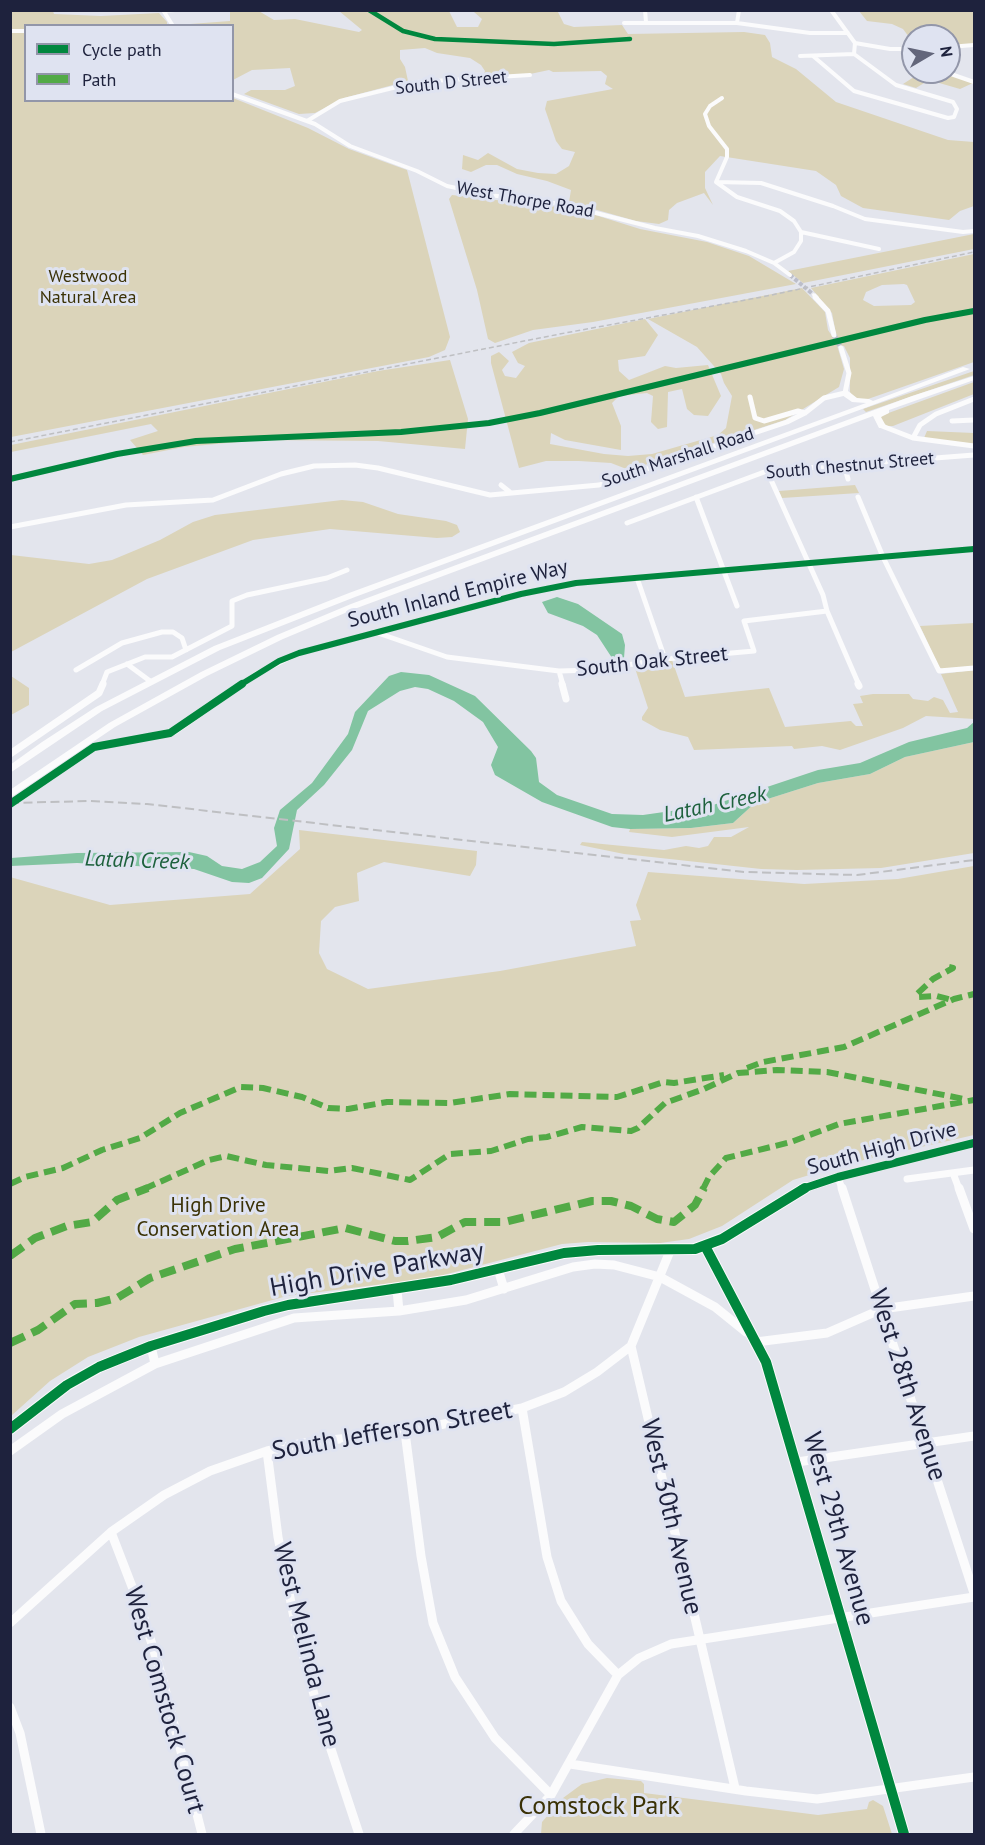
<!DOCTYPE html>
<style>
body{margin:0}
#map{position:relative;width:985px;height:1845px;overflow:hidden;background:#e3e5ed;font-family:"PT Sans",sans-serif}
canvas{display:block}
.frame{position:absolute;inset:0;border:12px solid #1e223d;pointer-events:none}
.legend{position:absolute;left:24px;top:24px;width:210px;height:78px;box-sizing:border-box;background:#dfe3f1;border:2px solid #9296a9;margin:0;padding:8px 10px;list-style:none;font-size:18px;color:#1e223d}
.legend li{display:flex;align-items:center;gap:12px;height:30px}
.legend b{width:30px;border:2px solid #9296a9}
.north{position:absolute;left:901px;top:24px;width:60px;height:60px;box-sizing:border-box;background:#dfe3f1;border:2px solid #9296a9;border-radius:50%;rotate:81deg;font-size:16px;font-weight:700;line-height:24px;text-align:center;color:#1e223d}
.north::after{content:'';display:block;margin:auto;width:21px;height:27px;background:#63667b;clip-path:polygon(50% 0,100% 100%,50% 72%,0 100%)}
</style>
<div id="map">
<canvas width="985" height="1845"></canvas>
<div class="frame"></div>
<ul class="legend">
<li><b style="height:8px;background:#00873e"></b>Cycle path</li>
<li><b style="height:8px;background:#52aa46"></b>Path</li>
</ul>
<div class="north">N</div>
</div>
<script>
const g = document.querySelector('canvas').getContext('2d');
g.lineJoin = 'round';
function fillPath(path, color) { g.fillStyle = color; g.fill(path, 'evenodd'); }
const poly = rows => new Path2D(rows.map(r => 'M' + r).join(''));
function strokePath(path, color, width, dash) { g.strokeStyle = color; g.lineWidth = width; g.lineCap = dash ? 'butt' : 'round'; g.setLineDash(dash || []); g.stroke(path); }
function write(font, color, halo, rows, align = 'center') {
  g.font = font + ' "PT Sans",sans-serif'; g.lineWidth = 6; g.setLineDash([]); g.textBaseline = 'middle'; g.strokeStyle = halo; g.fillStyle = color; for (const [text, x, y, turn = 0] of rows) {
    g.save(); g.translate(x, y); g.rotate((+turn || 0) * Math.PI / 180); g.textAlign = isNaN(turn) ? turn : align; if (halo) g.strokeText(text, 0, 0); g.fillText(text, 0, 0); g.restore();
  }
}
const green = poly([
 [257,10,274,20,295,19,359,32,362,30,339,11,557,10,564,24,574,27,622,25,628,34,744,32,765,35,770,43,772,57,796,69,836,102,948,140,974,142,974,206,960,211,949,220,863,208,841,196,836,185,816,171,720,156,705,172,705,188,713,205,704,193,677,203,669,210,668,220,659,224,636,221,569,202,571,190,547,181,517,174,497,165,486,165,471,172,462,169,463,155,478,160,488,153,517,169,538,173,556,174,569,166,575,152,562,149,556,141,545,109,547,101,613,89,605,84,607,76,601,71,553,72,549,70,530,74,483,76,485,71,481,65,470,58,437,53,425,48,400,50,400,59,405,67,408,81,344,98,315,113,299,114,244,94,251,90,285,90,295,86,290,68,252,70,233,80,232,26,177,25,230,21,230,11],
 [449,11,474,12,482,19,478,27,457,27],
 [10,11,53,11,54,14,101,16,159,13,167,22,167,25,26,26,25,30,11,30],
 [859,11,974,11,974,44,949,46,949,36,909,37,903,29,892,24,867,21],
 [25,32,26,100,232,100,233,98,308,128,349,149,407,170,450,337,445,350,429,357,11,437,11,33],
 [928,72,942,72,973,83,960,89,929,80,916,88,903,84,917,75],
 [452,195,576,209,640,229,707,242,749,256,796,284,593,322,533,330,495,343,488,339,477,290,449,199],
 [974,234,974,249,803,283,788,271],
 [974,254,974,362,868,399,860,399,853,397,850,392,850,358,844,346,837,345,844,369,839,387,785,420,629,470,611,463,579,461,546,461,519,468,491,363,491,356,499,352,509,361,502,370,505,376,516,378,525,366,518,363,512,352,529,343,645,319,658,335,645,356,618,360,619,371,629,380,665,366,676,368,708,365,721,396,708,416,694,415,687,409,682,389,668,392,667,427,658,429,651,422,653,396,647,393,619,396,612,403,621,426,621,450,565,440,551,433,550,444,604,454,628,456,652,454,718,435,726,428,732,396,724,383,721,374,697,347,648,319,802,288,825,312,828,330,832,336,836,334,832,313,811,288],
 [904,284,907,285,915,302,911,305,874,306,863,300,866,292,882,285],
 [450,360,468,419,465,449,378,441,259,440,184,447,143,455,130,440,158,431,151,424,11,452,11,445,378,371],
 [974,371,974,375,866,412,863,409],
 [974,382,974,394,893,426,886,426,880,418,883,415],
 [927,431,974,433,974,444,924,438],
 [855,485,859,493,782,498,779,491],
 [342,500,363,502,398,514,446,521,457,525,460,532,452,537,437,538,330,529,253,540,147,579,11,652,11,555,89,564,112,560,160,540,193,522,215,515],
 [974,623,974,666,942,669,939,667,920,626],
 [672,660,685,697,769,688,785,727,851,721,856,726,863,726,853,704,863,703,860,696,873,694,909,694,913,699,928,701,934,697,943,700,950,713,958,712,941,674,974,670,974,719,926,716,903,728,840,750,822,746,794,749,792,746,694,750,688,737,660,730,642,720,642,717,648,708,634,665],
 [11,676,29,688,29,705,11,715],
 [974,742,974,853,881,868,797,870,761,869,624,854,580,845,582,842,664,850,686,846,699,848,708,846,714,837,731,837,749,827,672,837,629,832,630,829,691,828,733,823,755,803,818,783,870,774,905,757],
 [299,830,477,851,476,865,470,876,384,862,357,873,359,901,335,907,321,921,319,953,327,969,368,989,500,971,636,946,630,921,641,920,636,905,648,872,804,884,898,879,974,866,974,1135,842,1165,793,1180,722,1226,689,1239,660,1243,588,1242,562,1244,432,1278,287,1296,139,1337,88,1357,50,1381,11,1416,10,877,110,905,250,894,300,849],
 [607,1778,641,1781,644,1784,644,1793,818,1815,867,1809,869,1802,873,1800,883,1806,892,1834,541,1834,542,1822,563,1798,582,1784]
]);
const water = poly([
 [557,597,578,604,622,634,625,645,624,658,614,661,597,635,583,626,548,613,542,602],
 [401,672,429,675,475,696,531,751,536,758,539,782,557,795,612,814,643,815,713,805,818,770,860,763,909,742,967,728,974,722,974,742,905,757,870,774,818,783,755,803,733,823,691,828,630,829,612,827,542,802,495,775,491,765,498,747,483,722,454,701,428,689,415,687,400,691,368,711,352,750,324,785,297,810,289,849,262,878,249,883,232,882,194,869,77,863,11,866,11,858,77,853,189,852,207,856,222,866,242,869,260,862,277,846,274,828,280,810,312,783,348,734,355,712,389,676]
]);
const minorTunnelFar1 = poly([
 [790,275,814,295]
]);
const minorTunnel = poly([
 [834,335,841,348]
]);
const minorFar3 = poly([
 [163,10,173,26],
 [645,10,646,22],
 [799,10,802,10],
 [164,11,175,10],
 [624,23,737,23,810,33,848,33],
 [737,23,739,10],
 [10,31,26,31],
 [855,43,890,49,913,49],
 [949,47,974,45],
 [800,56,854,54],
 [813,56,854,91,948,118,954,117,957,109,953,102,896,85,854,54,855,43,831,10],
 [945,72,974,82],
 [232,94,315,124,350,146,417,171,447,186,489,195,561,204,655,228,698,236,746,251,774,263,790,275],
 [722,98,710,106,705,114,709,126,727,149,727,157,716,182,737,197,780,211,794,221,801,232,801,241,794,252,774,263],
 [307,121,340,101,417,82,530,75],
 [716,182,761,183,833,206,865,219,963,232,974,231],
 [801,232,879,249],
 [814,295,817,298]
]);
const minorFar2 = poly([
 [815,297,828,311,834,335],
 [750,397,755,418,764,421,798,411,805,413],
 [952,421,974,420],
 [882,426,913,438,974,446],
 [913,438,920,425,936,414,974,399],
 [844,465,848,479],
 [767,471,823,595,827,611,859,685],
 [501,485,511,493],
 [696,497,737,606],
 [858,497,883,557,939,671,974,668],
 [627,523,767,471,974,455],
 [10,527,126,505,213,500,281,474,314,466,355,465,378,468,490,495,599,485,787,422,805,413,824,398,845,393,849,373,841,348],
 [637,578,665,659],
 [375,632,447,657,559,671,595,670,665,659,754,651,744,621,827,611],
 [127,664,150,681],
 [76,670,122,643,162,632,173,632,182,638,186,650],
 [559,671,563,685],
 [102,685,107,672,145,657,172,657,232,626,232,601,247,595,327,578,347,570],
 [240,685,256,674,299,653,521,594,576,583,974,549]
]);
const minorFar1 = poly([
 [562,684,566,699],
 [858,684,859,686],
 [153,736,175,731,242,684],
 [10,754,99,693,103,684],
 [953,1173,959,1189],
 [838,1177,842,1189],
 [907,1179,974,1170]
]);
const minor = poly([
 [842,1188,974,1593],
 [959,1188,974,1229],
 [670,1251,631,1346,735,1788],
 [498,1269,504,1289],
 [397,1290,399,1311],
 [756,1342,827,1333,882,1309,974,1296],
 [151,1346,155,1364],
 [522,1408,547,1557,561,1601,588,1644,618,1675],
 [405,1432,421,1556,433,1623,455,1677,495,1738,551,1795],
 [10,1451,62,1414,155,1364,294,1318,399,1311,466,1300,573,1267,595,1264,614,1265,660,1277,715,1307,746,1332],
 [267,1451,278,1537,296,1628,319,1713,359,1834],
 [797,1462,974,1436],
 [111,1532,143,1615,162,1677,202,1834],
 [10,1623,111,1532,164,1495,210,1471,267,1451,303,1443,405,1432,522,1408,564,1392,597,1372,631,1346],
 [10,1707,20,1733,41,1834],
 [570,1764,746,1791,817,1799,974,1777],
 [514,1834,551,1795,618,1675,639,1658,671,1644,974,1597]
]);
const majorFar1 = poly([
 [802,1189,838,1177,974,1143]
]);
const major = poly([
 [705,1246,766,1362,904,1834],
 [10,1429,67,1385,99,1367,151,1346,264,1311,288,1305,451,1280,564,1253,598,1250,695,1249,722,1239,805,1188]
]);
const highway = poly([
 [963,367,970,369,355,597,220,650,102,711,10,773,10,765,42,742,96,707,214,646,349,593,866,403,852,402,842,395,842,391,848,391,857,398,869,399,873,401,963,367],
 [974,376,974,380,889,410,889,413,881,417,886,426,885,428,879,428,873,416,357,608,283,639,207,676,115,727,10,798,10,790,109,723,201,672,277,635,351,604,912,396,974,376]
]);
const railFar1 = poly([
 [10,442,565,333,762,297,974,252]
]);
const rail = poly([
 [10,803,89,801,147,804,744,872,857,875,974,860]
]);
const quietFar1 = poly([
 [949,967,953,968,933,979,917,994,917,997,937,996,952,1000],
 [747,1068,763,1062,844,1047,954,999,974,994],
 [10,1184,25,1177,63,1168,102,1150,140,1138,180,1113,241,1087,263,1088,302,1097,328,1108,348,1109,387,1102,450,1103,510,1094,617,1097,664,1082,674,1083,724,1075],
 [144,1189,209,1160,226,1156,266,1165,329,1171,352,1168,410,1180,450,1154,491,1151,528,1139,547,1137,582,1127,631,1131,638,1128,665,1103,704,1089,738,1073,777,1070,827,1072,964,1099],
 [703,1189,709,1177,726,1158,791,1142,839,1124,974,1100]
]);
const quiet = poly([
 [10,1256,35,1238,67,1226,92,1222,117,1200,148,1188],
 [10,1343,38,1330,75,1304,97,1303,117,1298,150,1278,235,1249,345,1228,395,1241,408,1241,437,1237,465,1222,504,1222,592,1201,611,1201,631,1206,657,1219,674,1222,695,1205,704,1188]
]);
const cyclewayFar3 = poly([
 [369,10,403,31,435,39,554,44,630,39]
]);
const cyclewayFar2 = poly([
 [10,479,117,454,196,441,401,432,489,423,540,413,925,320,974,311],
 [240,685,279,661,299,653,521,594,576,583,974,549]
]);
const cyclewayFar1 = poly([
 [10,804,94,747,170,733,242,684],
 [802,1189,838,1177,974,1143]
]);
const cycleway = poly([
 [705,1246,766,1362,904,1834],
 [10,1429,67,1385,99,1367,151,1346,264,1311,288,1305,451,1280,564,1253,598,1250,695,1249,722,1239,805,1188]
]);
const farStreetnames = [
 ["South D Street",451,83,-6],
 ["West Thorpe Road",525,200,10],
 ["South Marshall Road",678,458,-18],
 ["South Chestnut Street",850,466,-5]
];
const farParknames = [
 ["Westwood",88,277],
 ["Natural Area",88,298]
];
const streetNames = [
 ["South Inland Empire Way",458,594,-14],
 ["South Oak Street",652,662,-6],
 ["South High Drive",882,1149,-15]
];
const parkNames = [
 ["High Drive",218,1206],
 ["Conservation Area",218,1230]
];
const waterNames = [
 ["Latah Creek",715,805,-12],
 ["Latah Creek",137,861,2]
];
const nearStreetnames = [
 ["High Drive Parkway",377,1270,-10],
 ["West 28th Avenue",907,1385,72],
 ["South Jefferson Street",392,1431,-10],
 ["West 30th Avenue",671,1517,77],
 ["West 29th Avenue",838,1529,74],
 ["West Melinda Lane",306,1645,76],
 ["West Comstock Court",164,1700,74]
];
const nearParknames = [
 ["Comstock Park",599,1807]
];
fillPath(green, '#dbd4ba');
fillPath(water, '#82c4a1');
strokePath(minorTunnelFar1, '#bcbeca', 4, [4, 2]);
strokePath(minorTunnel, '#bcbeca', 5, [5, 2]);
strokePath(minorFar3, '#fbfbfc', 4);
strokePath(minorFar2, '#fbfbfc', 5);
strokePath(minorFar1, '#fbfbfc', 7);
strokePath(minor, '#fbfbfc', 9);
strokePath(majorFar1, '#fbfbfc', 9);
strokePath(major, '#fbfbfc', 12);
fillPath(highway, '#fbfbfc');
strokePath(railFar1, '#bebfc2', 1.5, [5, 3]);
strokePath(rail, '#bebfc2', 2, [9, 4.5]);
strokePath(quietFar1, '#52aa46', 6, [12, 6]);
strokePath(quiet, '#52aa46', 8, [16, 8]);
strokePath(cyclewayFar3, '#00873e', 4.5);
strokePath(cyclewayFar2, '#00873e', 6);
strokePath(cyclewayFar1, '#00873e', 8);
strokePath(cycleway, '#00873e', 10);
write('18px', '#1e223d', '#dfe3f1', farStreetnames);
write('18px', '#3b3206', '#dfe3f1', farParknames);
write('21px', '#1e223d', '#dfe3f1', streetNames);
write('21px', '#3b3206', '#dfe3f1', parkNames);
write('italic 22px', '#1d613d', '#dfe3f1', waterNames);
write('26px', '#1e223d', '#dfe3f1', nearStreetnames);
write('26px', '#3b3206', '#dfe3f1', nearParknames);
</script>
